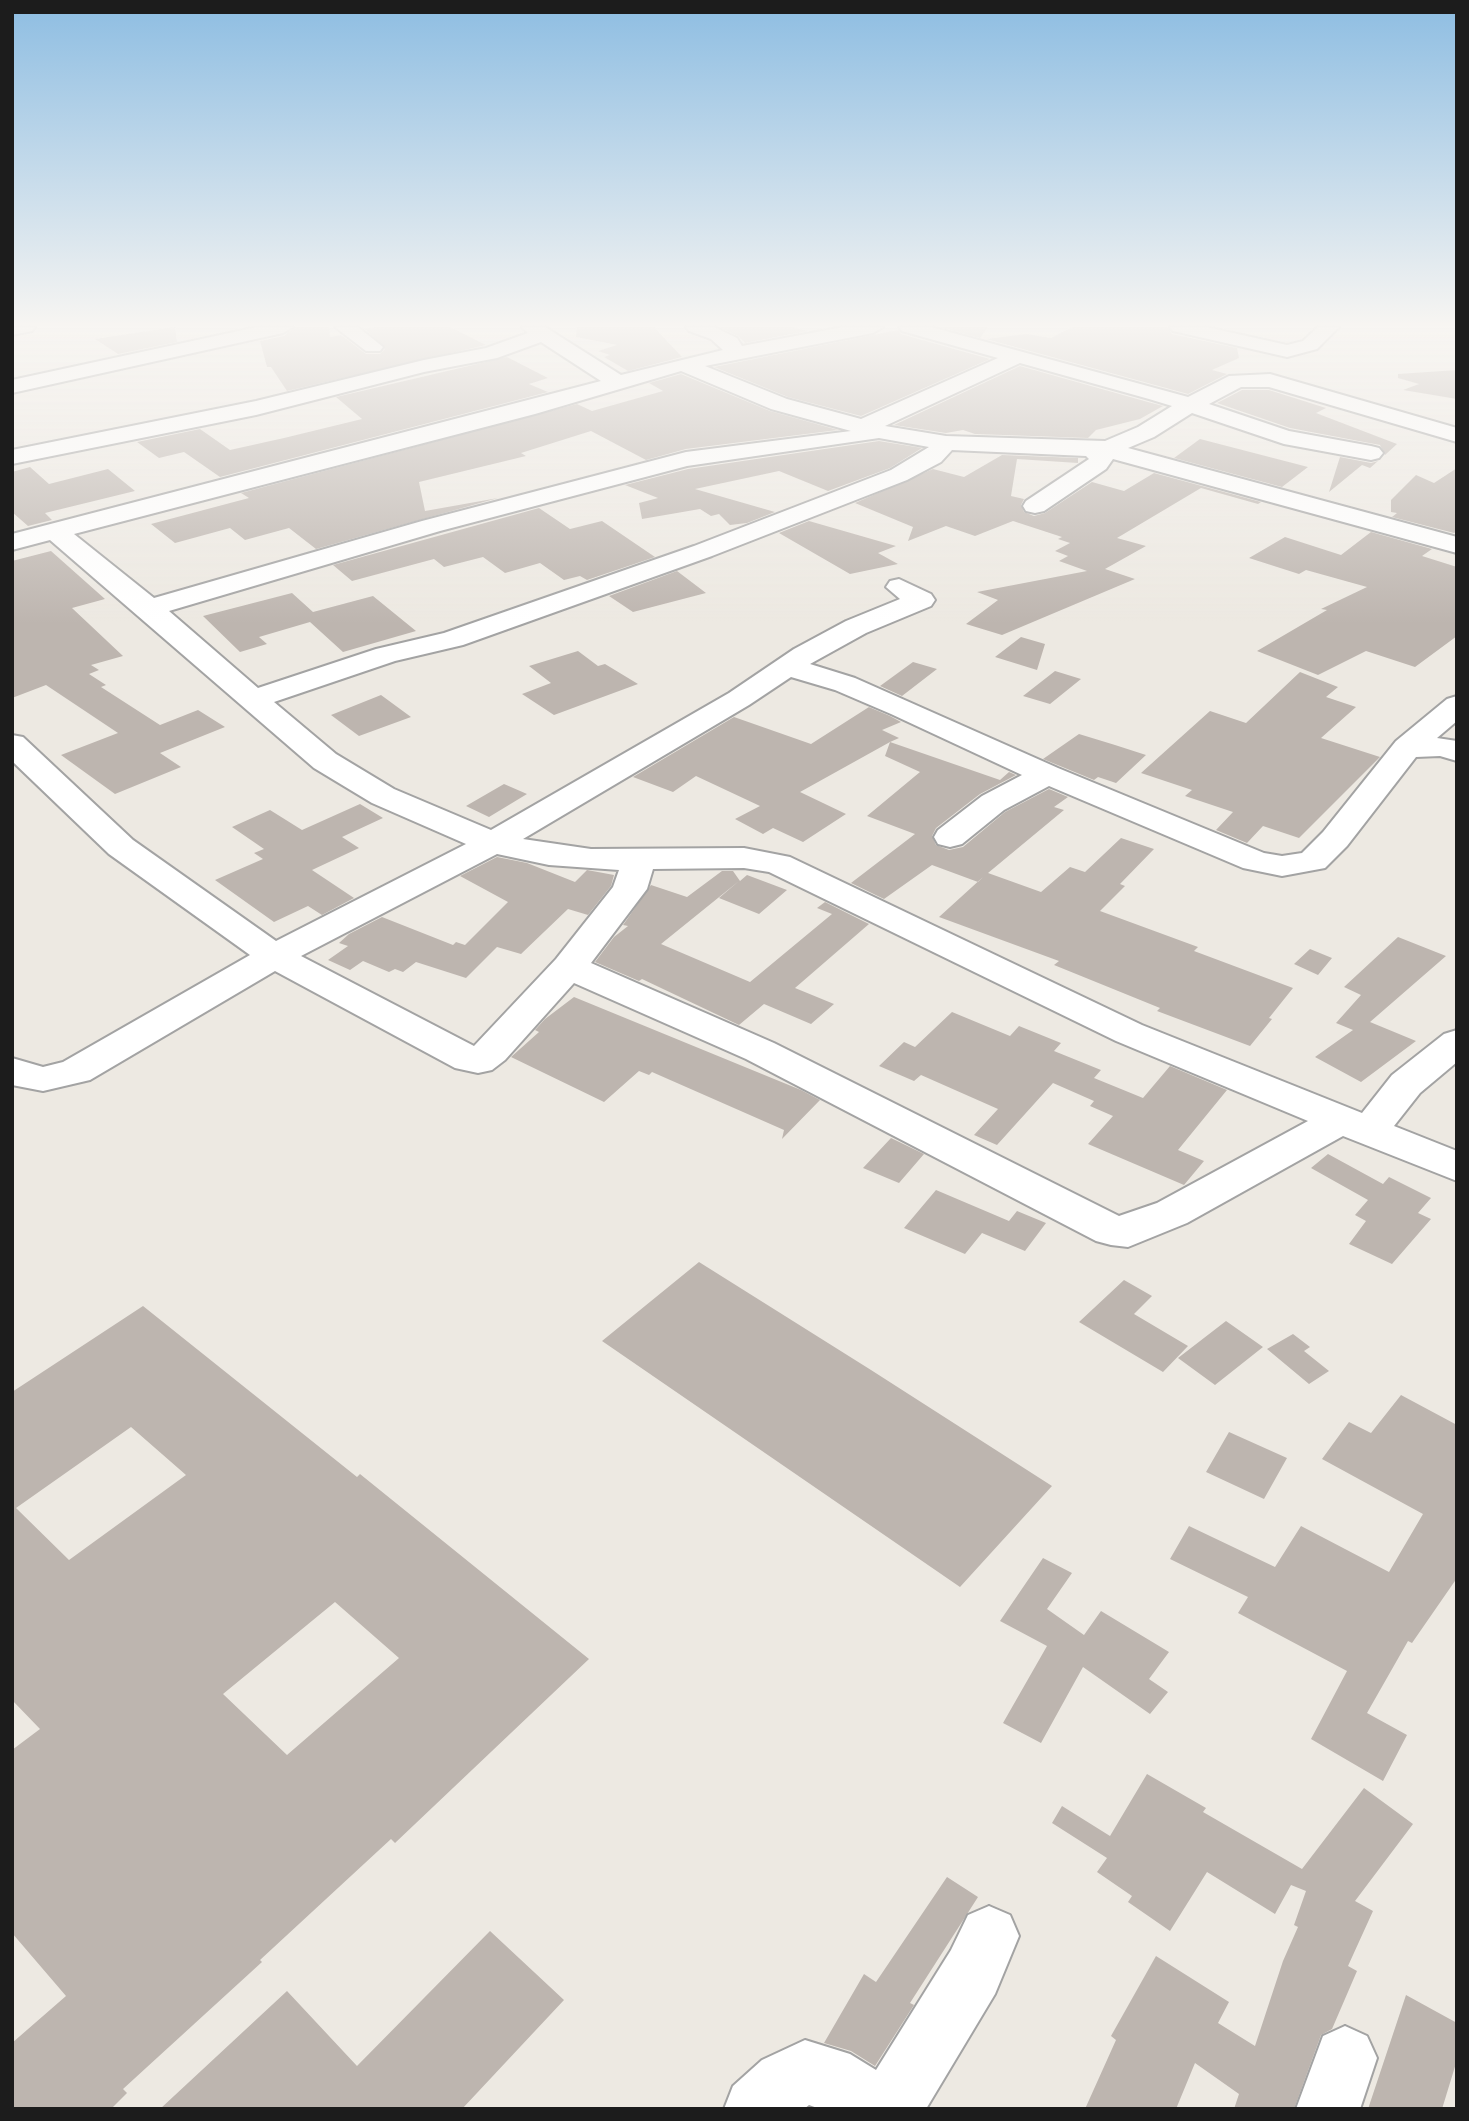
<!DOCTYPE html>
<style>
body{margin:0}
#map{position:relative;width:1469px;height:2121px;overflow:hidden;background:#ede9e2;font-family:Helvetica,sans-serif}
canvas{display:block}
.frame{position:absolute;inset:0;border:14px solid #1c1c1c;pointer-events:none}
</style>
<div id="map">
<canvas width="1469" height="2121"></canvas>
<div class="frame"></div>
</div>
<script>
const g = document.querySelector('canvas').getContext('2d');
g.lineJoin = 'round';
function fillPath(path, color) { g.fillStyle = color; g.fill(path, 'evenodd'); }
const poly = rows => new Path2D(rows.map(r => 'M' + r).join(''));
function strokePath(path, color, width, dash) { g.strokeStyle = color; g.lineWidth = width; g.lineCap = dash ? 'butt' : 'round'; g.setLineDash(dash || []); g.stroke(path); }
const building = poly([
 [175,327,177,342,118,354,95,339],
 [295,327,329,327,330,337,341,335,366,354,380,354,385,349,365,329,375,327,450,327,486,345,287,391,271,367,267,367,260,341,284,336],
 [577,327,654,327,682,357,628,371,604,357,610,355,598,351,617,345,576,337],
 [719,327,793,327,807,331,745,343,738,336],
 [940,327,988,327,980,338],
 [1072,327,1167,327,1172,334,1237,348,1239,358,1212,370,1227,374,1188,394,986,339,1026,334,1051,338],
 [898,330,901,334,990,359,861,416,788,397,714,367],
 [507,357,548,378,529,384,548,392,220,477,184,452,159,458,137,442,200,429,230,450,284,438,362,419,336,397],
 [1020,366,1148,402,1163,406,1140,419,1096,430,1088,438,975,434,963,430,946,433,894,425],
 [1457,370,1457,399,1403,390,1419,384,1398,378,1398,374],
 [681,374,770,411,838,430,686,449,646,460,591,431,521,453,526,456,419,482,425,511,498,498,316,549,289,528,245,540,230,528,175,543,151,524,249,498,241,493,577,404,592,411,663,391,649,383],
 [1242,390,1269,390,1326,408,1316,413,1397,444,1385,455,1380,445,1290,428,1217,403],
 [1200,439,1308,467,1282,487,1174,458],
 [879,441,922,448,890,468,828,491,779,471,695,489,775,512,747,523,730,525,719,514,711,516,700,509,642,519,639,503,658,498,625,485,688,469],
 [1002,455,1078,458,1078,463,1017,459,1011,496,1024,499,1021,505,1024,512,1034,516,1045,513,1092,482,1124,491,1154,473,1261,502,1258,504,1201,488,1117,538,1146,546,1105,569,1135,579,1002,635,966,624,998,600,977,592,1087,571,1059,561,1068,556,1055,551,1070,543,1058,539,1062,537,1013,521,975,536,946,526,908,541,913,527,855,503,933,469,964,477],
 [1340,457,1371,463,1378,461,1370,468,1362,465,1329,492],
 [30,467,49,484,108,469,135,491,45,513,52,520,28,526,12,512,12,472],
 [1457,468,1457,531,1454,533,1392,517,1397,513,1391,512,1391,500,1416,475,1434,483],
 [539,508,570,529,602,521,655,557,587,580,580,576,564,580,540,563,505,573,483,557,444,567,434,559,352,581,333,565],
 [809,521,896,546,878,553,898,564,850,574,779,533],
 [1371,532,1432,549,1422,556,1457,567,1457,636,1415,667,1366,651,1318,675,1257,651,1327,610,1321,609,1367,587,1306,570,1299,574,1249,558,1285,537,1341,555],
 [51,551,105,599,72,608,123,656,91,665,99,670,89,674,106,685,101,687,160,725,198,710,225,727,160,753,181,767,115,794,61,755,118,733,46,685,12,698,12,561],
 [677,571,706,593,633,612,609,596],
 [292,593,313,612,373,596,416,631,343,652,310,622,259,637,267,644,240,652,203,616],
 [1021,637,1045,644,1037,670,995,657],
 [578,651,598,666,605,664,638,684,554,715,522,694,551,683,529,666],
 [913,662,937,669,902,696,880,686],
 [1055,671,1081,679,1050,704,1023,696],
 [1300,672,1338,687,1326,697,1356,707,1321,738,1380,757,1299,838,1263,826,1247,843,1216,830,1233,812,1185,796,1192,790,1141,773,1210,711,1246,723],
 [381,695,411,717,359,736,331,715],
 [857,702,890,716,901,722,882,730,899,738,890,742,1000,780,1009,772,1016,775,980,794,936,828,932,836,936,845,949,850,963,847,1005,812,1049,789,1068,797,1054,807,1064,810,988,873,1041,892,1070,867,1085,872,1121,838,1154,849,1120,884,1125,886,1100,911,1198,947,1194,951,1293,988,1269,1018,1272,1019,1250,1046,1157,1011,1160,1008,1054,965,1059,961,939,917,983,877,978,882,932,865,884,899,851,883,915,834,867,816,920,772,885,756,890,742,800,792,846,814,803,842,773,828,763,834,735,819,760,806,696,776,673,792,633,777,734,717,811,744,869,707],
 [1079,734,1115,745,1146,755,1116,783,1098,777,1094,780,1043,759],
 [504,784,527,794,489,817,466,806],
 [360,804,383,818,342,837,359,848,312,870,354,898,322,915,308,906,274,922,215,880,263,859,254,853,264,849,232,827,270,810,302,830],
 [497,857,527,863,575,882,587,870,614,875,611,886,588,915,568,909,521,954,497,947,466,978,416,962,403,972,395,969,389,972,363,961,350,970,328,960,348,946,339,943,349,934,382,917,453,945,456,942,465,945,508,902,460,876],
 [722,871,733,871,740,881,747,875,787,890,759,914,719,898,739,881,661,944,750,982,832,914,817,908,825,902,869,924,795,988,834,1004,811,1024,764,1004,739,1025,642,979,639,981,595,962,614,937,628,926,623,925,651,885,687,897],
 [1398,937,1446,956,1370,1022,1416,1041,1361,1082,1315,1057,1353,1030,1336,1023,1361,995,1344,987],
 [1310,949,1332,958,1318,975,1294,964],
 [574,997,801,1090,820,1100,782,1139,784,1130,652,1072,649,1075,639,1071,604,1102,511,1057,539,1032,535,1030,545,1019],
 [952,1012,1010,1036,1019,1026,1061,1043,1054,1051,1101,1070,1094,1078,1143,1098,1170,1066,1227,1090,1178,1150,1204,1161,1184,1185,1088,1144,1113,1116,1090,1106,1094,1101,1053,1083,997,1145,974,1135,998,1109,921,1075,914,1081,879,1066,904,1042,915,1047],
 [891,1138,924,1154,899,1183,863,1168],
 [1328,1154,1383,1184,1389,1177,1431,1198,1418,1213,1431,1219,1392,1264,1349,1244,1366,1221,1355,1215,1368,1200,1311,1168],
 [936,1190,1009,1221,1017,1211,1046,1223,1025,1251,982,1233,965,1254,904,1228],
 [699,1262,871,1370,1052,1486,960,1587,602,1341],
 [1124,1280,1152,1296,1134,1314,1188,1346,1163,1372,1079,1322],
 [143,1306,357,1477,360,1474,589,1659,395,1843,391,1839,260,1960,262,1962,123,2089,127,2093,111,2109,12,2109,12,2043,66,1996,12,1933,12,1750,40,1729,12,1700,12,1392],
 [131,1427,186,1475,69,1560,16,1508],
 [335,1602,399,1658,287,1755,223,1694],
 [1226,1321,1263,1347,1215,1385,1178,1358],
 [1293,1334,1310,1347,1304,1351,1329,1371,1309,1384,1267,1349],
 [1401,1395,1457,1425,1457,1578,1412,1643,1408,1641,1367,1713,1407,1735,1383,1781,1311,1739,1347,1671,1238,1613,1248,1597,1170,1559,1189,1526,1275,1567,1301,1526,1389,1572,1423,1514,1322,1459,1349,1422,1371,1433],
 [1229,1432,1287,1458,1264,1499,1206,1472],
 [1043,1558,1072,1573,1047,1609,1084,1635,1101,1611,1169,1652,1149,1679,1168,1692,1150,1714,1083,1667,1041,1743,1003,1723,1047,1646,1000,1621],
 [1147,1774,1206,1808,1203,1812,1302,1869,1364,1788,1413,1824,1355,1901,1373,1911,1348,1966,1357,1971,1332,2029,1321,2035,1294,2109,1234,2109,1239,2094,1195,2063,1176,2109,1085,2109,1116,2040,1111,2036,1156,1956,1229,2002,1218,2023,1255,2046,1283,1961,1298,1927,1294,1925,1306,1891,1291,1885,1275,1914,1207,1872,1170,1931,1128,1902,1132,1896,1097,1872,1107,1858,1052,1823,1062,1806,1110,1836],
 [947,1877,978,1897,910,2003,914,2005,875,2066,851,2051,824,2043,864,1974,876,1982],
 [490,1931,564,2000,462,2109,160,2109,287,1991,357,2066],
 [1406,1995,1457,2023,1457,2060,1442,2109,1368,2109]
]);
const minor = poly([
 [12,327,35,327,32,331,12,335,12,327],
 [257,327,293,327,283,333,12,393,12,380,257,327],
 [335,327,358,327,383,347,380,351,366,351,335,327],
 [522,327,545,327,621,375,723,350,711,339,689,331,686,327,714,327,737,338,742,346,843,327,883,327,873,333,705,366,787,399,861,419,998,358,902,331,899,327,931,327,1188,397,1229,376,1270,374,1457,428,1457,442,1269,387,1241,387,1209,404,1289,431,1371,446,1379,448,1383,453,1379,458,1371,460,1284,444,1192,413,1154,437,1128,448,1457,537,1457,553,1113,459,1106,469,1044,511,1035,513,1026,511,1023,506,1026,501,1089,459,1086,456,952,450,941,462,907,480,712,556,463,645,395,661,274,702,336,754,394,789,491,830,729,693,794,649,846,621,900,599,886,587,890,581,899,579,931,594,935,600,931,606,866,633,810,664,855,678,1058,768,1264,853,1282,856,1302,853,1323,832,1396,741,1447,699,1457,696,1457,721,1437,738,1457,741,1457,761,1440,756,1416,757,1347,846,1325,868,1282,876,1243,868,1049,786,1004,810,962,844,950,847,938,844,934,837,938,830,982,796,1022,775,891,714,835,690,791,677,749,705,523,839,591,849,744,848,790,857,1142,1025,1362,1113,1392,1075,1444,1034,1457,1030,1457,1062,1420,1093,1394,1126,1457,1151,1457,1181,1343,1136,1187,1223,1128,1247,1111,1245,1096,1241,746,1059,574,983,505,1060,492,1070,478,1073,455,1068,275,971,90,1080,43,1091,12,1085,12,1058,43,1067,63,1062,250,955,109,854,12,761,12,735,23,737,133,840,276,941,466,844,372,803,314,768,50,540,12,550,12,534,601,381,541,342,497,358,424,372,256,415,12,464,12,450,256,401,424,360,486,348,528,333,522,327],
 [1020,363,1149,399,1172,406,1138,427,1105,441,946,436,885,426,1020,363],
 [681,371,771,409,851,431,686,452,422,521,154,598,74,534,535,414,681,371],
 [879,438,929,447,891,470,694,546,444,633,376,649,258,688,169,611,440,531,687,466,879,438],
 [497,854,549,865,619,870,613,887,556,959,474,1046,301,956,497,854],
 [744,868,769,872,1116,1041,1308,1121,1157,1203,1119,1216,774,1043,591,963,647,889,653,869,744,868],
 [1170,327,1206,327,1287,345,1303,341,1318,327,1339,327,1317,349,1287,357,1173,331,1170,327],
 [989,1906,1010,1915,1019,1936,995,1994,926,2109,820,2109,809,2105,804,2109,724,2109,733,2086,762,2060,805,2040,850,2054,876,2070,951,1950,968,1915,989,1906],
 [1345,2026,1367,2036,1377,2058,1360,2109,1296,2109,1323,2036,1345,2026]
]);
fillPath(building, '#bdb5af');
strokePath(minor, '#a3a3a3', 4);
fillPath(minor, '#fff');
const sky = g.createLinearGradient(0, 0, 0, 624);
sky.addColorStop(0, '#8dbde2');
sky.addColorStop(0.52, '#f7f5f2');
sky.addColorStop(1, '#f7f5f200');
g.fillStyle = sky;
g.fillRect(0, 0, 1469, 624);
</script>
